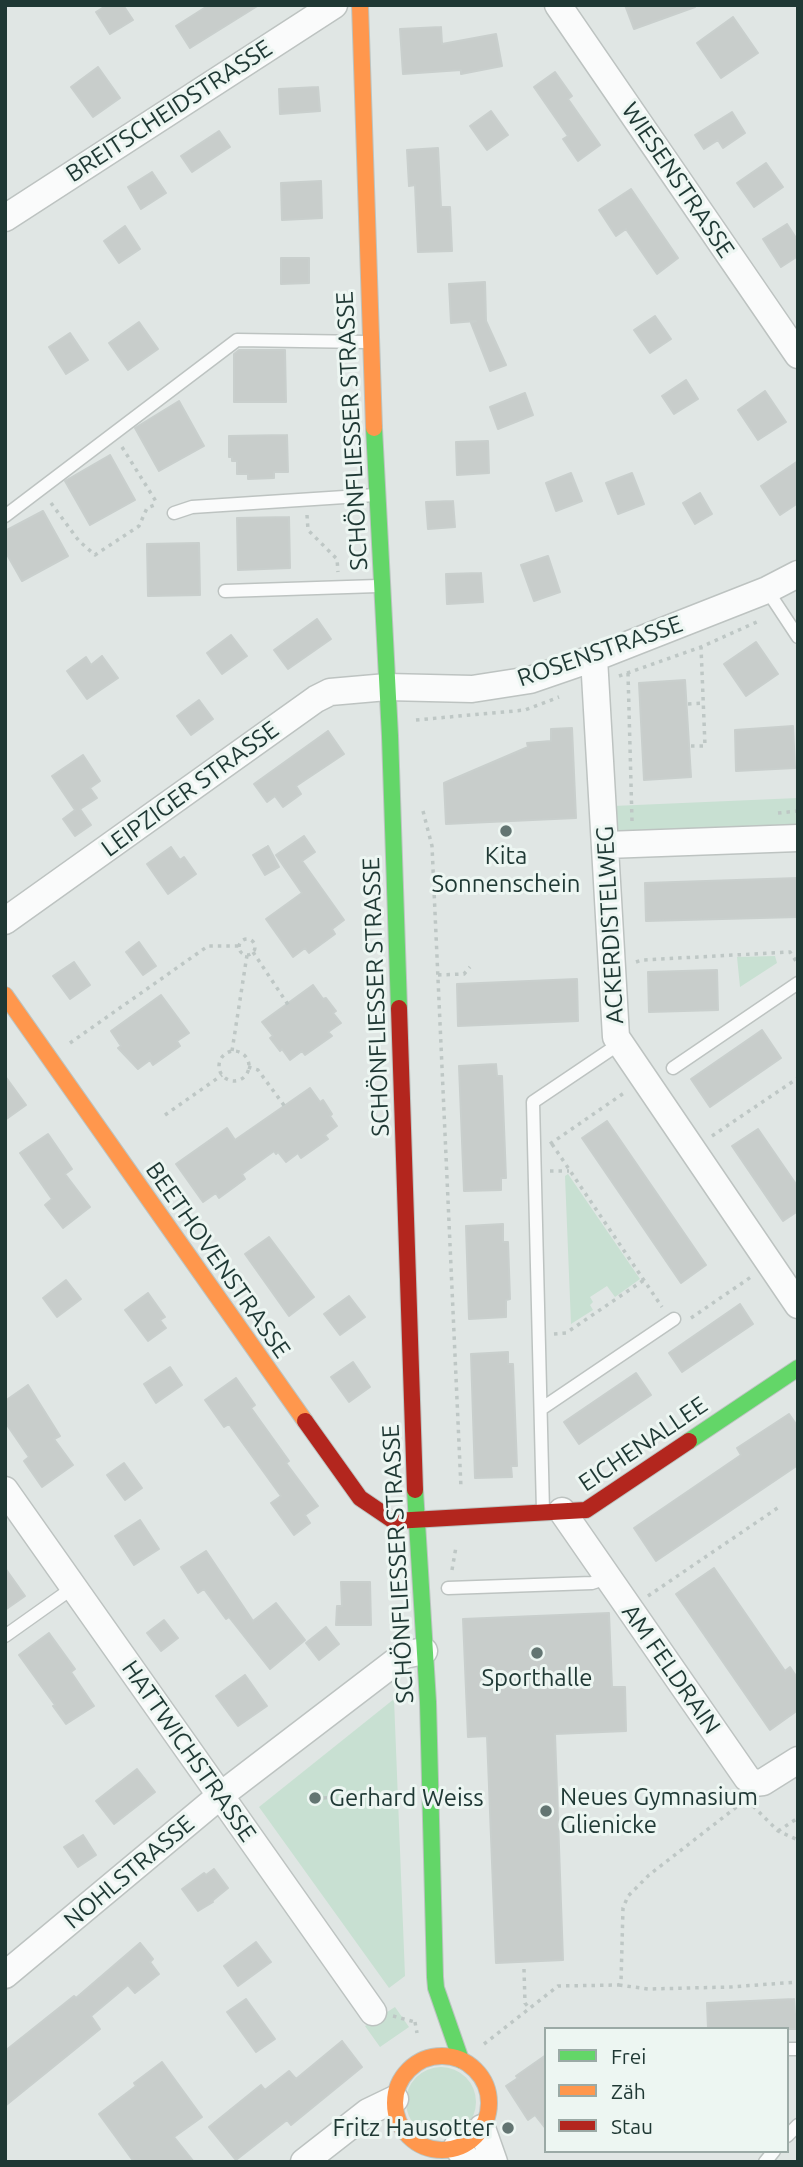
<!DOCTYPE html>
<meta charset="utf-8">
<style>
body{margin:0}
#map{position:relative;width:803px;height:2167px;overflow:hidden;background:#e0e6e4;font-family:Ubuntu,sans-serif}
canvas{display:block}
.frame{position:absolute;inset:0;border:7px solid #1f3834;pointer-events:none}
.legend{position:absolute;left:544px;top:2027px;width:245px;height:126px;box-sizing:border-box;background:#edf6f2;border:2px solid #9baaa6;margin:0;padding:9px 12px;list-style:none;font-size:21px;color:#1f3834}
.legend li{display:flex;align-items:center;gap:14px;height:35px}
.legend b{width:35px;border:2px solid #9baaa6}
</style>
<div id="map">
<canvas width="803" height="2167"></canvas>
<div class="frame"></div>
<ul class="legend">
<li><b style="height:9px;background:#63d668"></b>Frei</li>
<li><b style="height:9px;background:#ff974d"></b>Zäh</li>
<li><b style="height:9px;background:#b3261e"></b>Stau</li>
</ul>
</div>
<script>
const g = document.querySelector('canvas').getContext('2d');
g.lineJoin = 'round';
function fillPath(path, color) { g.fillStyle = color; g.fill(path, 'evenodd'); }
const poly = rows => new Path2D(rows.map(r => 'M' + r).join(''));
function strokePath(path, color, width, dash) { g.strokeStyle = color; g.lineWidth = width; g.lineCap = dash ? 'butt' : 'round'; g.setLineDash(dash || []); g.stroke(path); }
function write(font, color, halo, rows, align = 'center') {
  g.font = font + ' Ubuntu,sans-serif'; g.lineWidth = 6; g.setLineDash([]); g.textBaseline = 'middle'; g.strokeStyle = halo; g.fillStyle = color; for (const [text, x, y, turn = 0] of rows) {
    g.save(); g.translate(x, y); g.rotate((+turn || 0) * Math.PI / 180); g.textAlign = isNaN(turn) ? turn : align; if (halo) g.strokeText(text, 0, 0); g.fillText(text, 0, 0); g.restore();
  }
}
const green = poly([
 [798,798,798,831,615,839,613,806],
 [775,956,777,963,740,987,737,957],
 [568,1174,640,1279,615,1297,607,1286,590,1297,593,1302,590,1305,593,1310,571,1324,565,1176],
 [394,1699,405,1976,389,1988,259,1807],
 [395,2007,409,2027,380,2047,365,2026],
 '406 2102a35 35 0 1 1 70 0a35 35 0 1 1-70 0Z'
]);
const building = poly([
 [107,5,123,5,133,20,110,34,96,12,107,5],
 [209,5,259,5,190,48,176,26,209,5],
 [625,5,694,5,695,7,634,29,625,5],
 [733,17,758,53,721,78,697,43,733,17],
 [441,27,442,44,496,34,502,66,461,74,461,70,403,74,400,29,441,27],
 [98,67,120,98,93,117,71,87,98,67],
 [555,72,572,96,568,99,600,145,578,161,563,139,568,136,534,87,555,72],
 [318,87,320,111,280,114,279,89,318,87],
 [491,111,508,135,487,150,470,126,491,111],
 [732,112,745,133,723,148,718,140,704,149,695,135,732,112],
 [219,131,230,147,192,172,181,156,219,131],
 [438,148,441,207,450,207,452,251,418,252,415,185,409,186,407,150,438,148],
 [766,163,783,187,754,207,737,183,766,163],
 [152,172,166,193,141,209,128,187,152,172],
 [321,181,322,218,282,220,281,183,321,181],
 [631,189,678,258,657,274,626,229,616,236,599,210,631,189],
 [787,224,798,241,798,256,781,267,763,239,787,224],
 [125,226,140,249,119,263,104,241,125,226],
 [281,258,309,258,309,283,281,284,281,258],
 [485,282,486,321,506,365,490,371,471,323,476,321,451,323,449,284,485,282],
 [655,316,671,339,650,353,634,330,655,316],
 [139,322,158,349,128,370,109,343,139,322],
 [70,333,88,360,66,374,49,347,70,333],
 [239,350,285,350,286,402,234,402,234,354,239,350],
 [686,380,698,399,674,414,662,396,686,380],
 [765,391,786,422,758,440,738,410,765,391],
 [525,393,533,415,498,429,490,407,525,393],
 [179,401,204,446,159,471,135,428,179,401],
 [287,435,288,472,274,472,274,478,248,479,248,474,237,474,237,461,232,461,232,457,229,457,229,436,287,435],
 [488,441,489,473,457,475,456,442,488,441],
 [110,455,135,500,90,525,65,481,110,455],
 [798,461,798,503,780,515,761,486,798,461],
 [571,473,582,501,556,511,546,483,571,473],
 [632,473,644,504,618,514,606,483,632,473],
 [700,493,712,514,695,524,683,503,700,493],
 [453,501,455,527,428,529,426,502,453,501],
 [43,511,68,556,22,581,5,551,5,531,43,511],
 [289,517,290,568,238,570,237,518,289,517],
 [199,543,200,595,148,596,147,544,199,543],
 [548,556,560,592,534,601,521,565,548,556],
 [481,573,483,602,447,604,446,574,481,573],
 [317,619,331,639,288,669,274,650,317,619],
 [231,635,247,656,222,674,207,653,231,635],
 [756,642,778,674,746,696,724,664,756,642],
 [102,656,118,678,87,699,67,671,86,657,91,665,102,656],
 [685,680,691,777,644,780,639,683,685,680],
 [199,700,213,719,191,735,177,716,199,700],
 [793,726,795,768,736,771,735,730,793,726],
 [572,728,576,818,446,824,444,783,528,747,527,743,551,741,551,729,572,728],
 [328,731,344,754,296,786,301,794,283,807,275,796,267,802,254,784,328,731],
 [83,755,100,781,90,788,97,798,80,809,91,825,75,836,63,819,75,810,52,776,83,755],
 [304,836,315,852,302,861,344,920,332,929,335,934,309,953,305,948,293,957,266,919,302,893,276,855,304,836],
 [268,846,279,867,265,875,253,855,268,846],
 [171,847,180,860,184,857,196,874,168,894,147,864,171,847],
 [798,878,798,917,646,921,645,883,798,878],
 [139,942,156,966,143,975,126,952,139,942],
 [74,962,90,985,70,999,53,976,74,962],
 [717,970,718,1010,649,1012,648,972,717,970],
 [577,979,578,1021,458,1026,457,984,577,979],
 [313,985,323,999,326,998,336,1011,333,1013,341,1023,328,1032,332,1036,305,1055,302,1051,290,1060,282,1049,280,1051,270,1038,273,1036,262,1022,313,985],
 [161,995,189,1033,177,1041,180,1046,153,1065,150,1060,138,1069,118,1048,121,1046,111,1031,161,995],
 [762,1030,781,1058,710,1107,691,1079,762,1030],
 [496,1064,497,1076,502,1076,506,1178,501,1178,501,1190,464,1191,459,1066,496,1064],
 [5,1076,26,1105,5,1120,5,1076],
 [310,1088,320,1102,323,1100,332,1114,330,1116,337,1126,325,1135,328,1139,301,1158,298,1153,286,1162,278,1152,276,1154,274,1151,242,1174,245,1179,219,1198,216,1193,203,1202,176,1164,227,1128,235,1140,310,1088],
 [607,1121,706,1265,681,1283,582,1138,607,1121],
 [758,1129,798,1187,798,1211,783,1221,732,1146,758,1129],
 [48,1134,72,1169,65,1174,90,1207,63,1228,45,1205,52,1199,20,1153,48,1134],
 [503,1224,503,1242,508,1242,510,1299,506,1300,506,1317,469,1319,466,1226,503,1224],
 [269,1237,314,1297,289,1316,245,1254,269,1237],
 [66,1280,81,1299,57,1317,43,1298,66,1280],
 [148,1293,165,1317,160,1320,166,1328,148,1341,125,1310,148,1293],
 [349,1296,365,1317,340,1335,324,1314,349,1296],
 [740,1304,753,1324,682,1372,669,1353,740,1304],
 [508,1352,508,1364,513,1364,517,1466,511,1466,512,1477,475,1478,471,1354,508,1352],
 [353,1362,370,1387,349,1402,331,1377,353,1362],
 [170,1367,182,1385,156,1403,144,1384,170,1367],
 [636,1373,651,1395,579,1444,564,1422,636,1373],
 [236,1378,255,1405,251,1408,289,1461,286,1463,318,1506,305,1515,310,1523,294,1535,271,1503,281,1496,229,1424,224,1427,205,1400,236,1378],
 [28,1385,60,1436,54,1439,73,1465,42,1487,24,1461,29,1457,5,1422,5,1401,28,1385],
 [789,1414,798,1427,798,1465,656,1561,634,1528,741,1455,737,1448,789,1414],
 [124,1463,142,1488,125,1500,107,1475,124,1463],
 [140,1520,159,1549,134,1565,115,1536,140,1520],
 [206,1551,253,1621,276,1603,305,1640,270,1669,229,1617,226,1619,204,1589,198,1593,181,1567,206,1551],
 [5,1568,25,1596,5,1610,5,1568],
 [714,1568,785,1671,790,1667,798,1679,798,1710,770,1730,676,1594,714,1568],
 [341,1582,370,1582,371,1625,336,1625,337,1606,342,1606,341,1582],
 [609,1613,612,1687,625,1687,626,1731,555,1734,563,1960,496,1963,487,1736,468,1737,463,1619,609,1613],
 [164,1620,178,1638,161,1651,147,1633,164,1620],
 [326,1627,339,1644,319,1660,306,1643,326,1627],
 [49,1633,75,1669,71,1672,94,1706,66,1724,53,1706,55,1705,19,1655,49,1633],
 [245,1675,267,1706,238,1726,216,1696,245,1675],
 [137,1769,155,1792,114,1824,96,1801,137,1769],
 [83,1835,96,1855,78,1867,64,1847,83,1835],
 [214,1869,228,1888,212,1901,213,1902,198,1911,182,1889,204,1873,206,1875,214,1869],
 [256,1942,271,1962,238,1986,224,1966,256,1942],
 [140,1943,153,1959,150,1962,159,1974,135,1993,128,1985,91,2016,100,2029,5,2106,5,2051,74,1996,76,1998,140,1943],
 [246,1999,275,2039,256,2052,227,2012,246,1999],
 [794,1999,796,2029,708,2029,707,2003,794,1999],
 [342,2041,362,2067,291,2125,287,2120,236,2160,209,2127,261,2085,265,2090,289,2071,296,2079,342,2041],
 [546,2055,546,2129,535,2115,528,2120,506,2086,518,2078,516,2076,546,2055],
 [162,2062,202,2117,174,2137,194,2162,134,2162,99,2114,136,2086,134,2083,162,2062]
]);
const path = poly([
 [122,447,157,503],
 [51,503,79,541,95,555,139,526,147,508,157,504],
 [307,515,308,530,337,559,338,572],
 [628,673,632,821],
 [619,676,701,647,759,621],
 [688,704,704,703],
 [416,720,525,710,559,697],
 [691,746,705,746,701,647],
 [423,811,432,846,461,1488],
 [778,813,798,811],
 '239 947a8 8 0 1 1 16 0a8 8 0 1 1-16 0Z',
 [253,952,289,1006],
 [636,962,642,960,790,952,798,964],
 [438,975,464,974,470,967],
 [70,1043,208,946,239,946],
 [232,1051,247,955],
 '219 1066a15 15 0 1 1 30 0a15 15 0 1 1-30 0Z',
 [248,1067,258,1070,286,1108],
 [165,1115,222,1075],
 [712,1136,798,1078],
 [550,1144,624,1093],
 [552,1144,662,1307],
 [550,1171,569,1171],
 [691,1318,751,1277],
 [554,1334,566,1333,644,1280],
 [452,1570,456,1547],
 [648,1596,779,1507],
 [315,1798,401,1797],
 [753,1806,778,1831,798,1840],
 [778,1831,798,1818],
 [524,1969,525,2003,529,2008],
 [619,1985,648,1989,731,1987,798,1982],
 [393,2016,415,2022],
 [415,2022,417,2033],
 [484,2044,558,1986,619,1985,621,1982,623,1908,628,1896,649,1875,743,1802]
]);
const lane = poly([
 [174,513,192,507,375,495],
 [5,516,237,340,366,342],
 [767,590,798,637],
 [225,591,378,586],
 [673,1068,798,983],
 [541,1409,674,1319],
 [543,1511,533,1102,619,1044],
 [448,1588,592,1583,607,1578],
 [5,1636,74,1587],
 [787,2049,798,2049],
 [787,2136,798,2125],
 [765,2162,774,2151]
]);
const street = poly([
 [558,5,798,355],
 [5,218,334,5],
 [594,658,616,1037,798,1305],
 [606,845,798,838],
 [5,921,316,699,330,692,387,687,472,689,530,680,594,658,767,590,798,574],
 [5,1490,373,2012],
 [562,1511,747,1778,754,1783,763,1782,798,1760],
 [5,1975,221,1795,404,1655,424,1651],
 [482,2128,494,2162],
 [457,2147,469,2162],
 [304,2162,368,2112,395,2099]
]);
const fast = poly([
 [374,428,390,736,399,1008],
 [689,1441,798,1368],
 [415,1490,428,1702,435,1977,436,1988,461,2060]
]);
const slow = poly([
 [360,5,374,428],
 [5,995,305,1421],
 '395 2103a47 47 0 1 1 94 0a47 47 0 1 1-94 0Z'
]);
const jam = poly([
 [399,1008,415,1490],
 [305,1421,360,1498,394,1521,586,1510,689,1441]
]);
const markers = [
 [506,831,7,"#637572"],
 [537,1653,7,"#637572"],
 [315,1798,7,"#637572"],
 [546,1811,7,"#637572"],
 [508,2128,7,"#637572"]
];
const streetNames = [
 ["BREITSCHEIDSTRASSE",169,111,-33],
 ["WIESENSTRASSE",678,180,56],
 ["SCHÖNFLIESSER STRASSE",352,431,-93],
 ["ROSENSTRASSE",600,651,-19],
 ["LEIPZIGER STRASSE",190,789,-36],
 ["ACKERDISTELWEG",610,925,-93],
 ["SCHÖNFLIESSER STRASSE",376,997,-92],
 ["BEETHOVENSTRASSE",218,1260,55],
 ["EICHENALLEE",643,1444,-34],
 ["SCHÖNFLIESSER STRASSE",398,1564,-93],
 ["AM FELDRAIN",671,1669,55],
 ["HATTWICHSTRASSE",189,1751,55],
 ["NOHLSTRASSE",129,1872,-40]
];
const poiNames = [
 ["Kita",506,856],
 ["Sonnenschein",506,884],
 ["Sporthalle",537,1678],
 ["Neues Gymnasium",560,1797,"left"],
 ["Glienicke",560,1825,"left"],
 ["Gerhard Weiss",329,1798,"left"],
 ["Fritz Hausotter",494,2128,"right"]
];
fillPath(green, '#c8e0d2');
fillPath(building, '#c8cdcb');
strokePath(building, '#c9cfcd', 2);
strokePath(lane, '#bdc3c1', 15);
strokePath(street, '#bdc3c1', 29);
strokePath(fast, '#bcc4c1', 18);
strokePath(slow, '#bcc4c1', 18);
strokePath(jam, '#bcc4c1', 18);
strokePath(path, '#bec7c5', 3.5, [3.5, 5]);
strokePath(lane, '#fafbfb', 12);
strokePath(street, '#fafbfb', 26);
strokePath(fast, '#63d668', 16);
strokePath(slow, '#ff974d', 16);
strokePath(jam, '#b3261e', 16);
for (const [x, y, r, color] of markers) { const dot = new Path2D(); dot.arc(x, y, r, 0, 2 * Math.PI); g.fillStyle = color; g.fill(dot); strokePath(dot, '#edf6f2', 2.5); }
write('24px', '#1f3834', '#edf6f2', streetNames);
write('24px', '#1f3834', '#edf6f2', poiNames);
</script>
